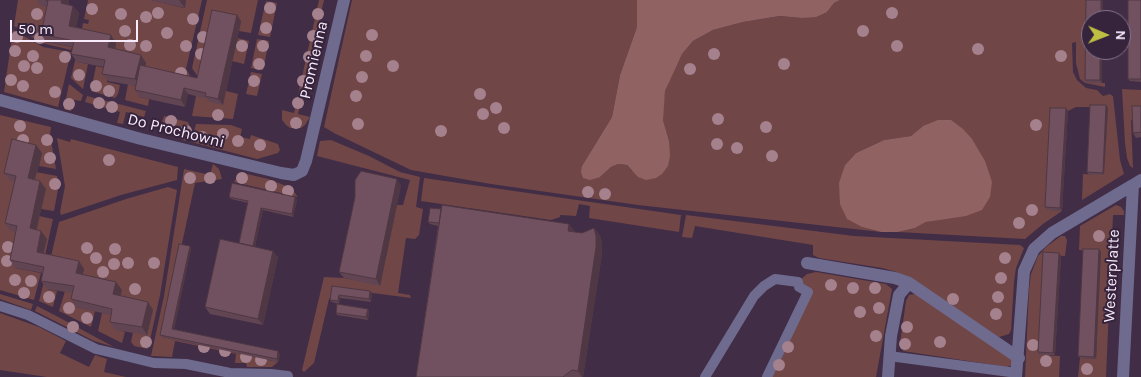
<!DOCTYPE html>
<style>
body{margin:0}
#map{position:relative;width:1141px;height:377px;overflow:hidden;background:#412d46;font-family:Karla,sans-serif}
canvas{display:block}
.north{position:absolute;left:1081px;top:10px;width:50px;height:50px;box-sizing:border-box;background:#36233c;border:1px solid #847388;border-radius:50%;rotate:91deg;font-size:14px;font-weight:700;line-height:20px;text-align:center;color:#f8ebfb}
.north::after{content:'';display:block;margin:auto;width:18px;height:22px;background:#bebf42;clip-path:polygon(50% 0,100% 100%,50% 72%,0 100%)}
.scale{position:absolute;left:10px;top:20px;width:128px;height:22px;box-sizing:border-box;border:2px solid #f8ebfb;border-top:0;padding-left:6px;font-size:15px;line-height:18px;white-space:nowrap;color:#f8ebfb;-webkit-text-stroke:4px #36233c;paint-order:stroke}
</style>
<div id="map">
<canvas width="1141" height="377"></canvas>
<div class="north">N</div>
<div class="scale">50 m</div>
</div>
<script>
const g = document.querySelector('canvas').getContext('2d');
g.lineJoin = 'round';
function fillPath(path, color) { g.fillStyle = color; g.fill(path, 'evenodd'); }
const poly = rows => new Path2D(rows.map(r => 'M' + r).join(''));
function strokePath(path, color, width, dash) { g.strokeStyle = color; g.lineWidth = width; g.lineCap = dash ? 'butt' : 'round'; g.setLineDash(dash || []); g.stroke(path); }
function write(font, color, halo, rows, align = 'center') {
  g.font = font + ' Karla,sans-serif'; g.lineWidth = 4; g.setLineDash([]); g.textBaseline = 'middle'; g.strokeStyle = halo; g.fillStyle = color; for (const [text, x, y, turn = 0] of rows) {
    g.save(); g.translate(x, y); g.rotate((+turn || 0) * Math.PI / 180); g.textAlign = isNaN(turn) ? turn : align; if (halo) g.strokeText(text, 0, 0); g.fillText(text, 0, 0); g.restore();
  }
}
const green = poly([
 [18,0,43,0,54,8,46,42,72,47,71,50,42,43,14,26],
 [88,0,151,0,184,8,186,0,202,0,186,69,191,77,144,71,146,63,114,55,116,43,81,35,83,23,88,24,89,20,84,19],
 [207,0,258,0,251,33,239,31,241,21,198,77,192,68],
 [319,0,324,0,298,114,310,117,305,125,301,128,290,128,286,125,282,120,282,110,294,113],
 [352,0,637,0,637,27,620,75,612,117,582,166,600,177,611,167,618,164,627,165,632,171,669,141,663,120,663,105,665,91,674,68,682,54,693,41,713,30,743,22,780,16,801,18,827,12,834,3,840,0,1087,0,1087,83,1105,83,1105,87,1085,83,1080,79,1076,63,1076,42,1072,43,1073,72,1077,80,1086,88,1097,90,1103,96,1110,94,1113,96,1120,160,1124,174,1082,200,1083,174,1104,175,1092,107,1076,107,1068,111,1047,209,1062,211,1043,224,1025,239,898,232,915,228,926,222,946,218,923,126,911,136,884,140,856,153,845,165,862,227,881,232,638,205,491,184,411,170,334,133,324,127],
 [266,1,277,3,270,37,258,35],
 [13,30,43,47,71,52,58,107,4,92],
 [238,38,249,41,244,64,232,61],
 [257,39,269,41,263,70,251,68],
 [78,48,77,62,88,64,83,89,71,78],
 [96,66,109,69,107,82,120,85,118,94,115,98,91,91],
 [251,72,262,74,257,96,246,94],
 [69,84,83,95,81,101,74,100,71,111,64,109],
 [128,84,141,87,139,97,149,99,148,106,125,100],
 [1122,89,1141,90,1141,108,1131,121,1133,168,1130,166,1127,158,1125,143],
 [226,91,238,94,233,119,192,116,196,96],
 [87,96,146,111,144,117,126,112,123,124,117,123,120,112,85,102],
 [0,115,51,127,50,135,56,169,39,166,42,153,10,180,22,183,23,234,15,268,41,273,34,300,0,290],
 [164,116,188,122,190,127,186,141,180,139,182,127,162,122],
 [196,124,231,125,242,129,240,137,250,139,251,135,278,144,280,150,278,153,257,159,191,142],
 [57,138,70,142,71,139,178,167,177,180,121,195,61,215,60,212,65,186],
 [331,140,369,156,400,172,420,177,416,207,423,209,419,235,415,239,406,238,398,293,410,295,411,298,334,288,333,296,329,299,314,363,304,372,302,370,324,277,344,278,380,285,397,205,403,205,410,180,317,156,320,141],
 [213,164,219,169,222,179,195,183,162,337,278,362,272,367,247,367,246,363,235,363,236,354,175,341,172,357,151,356,164,296,184,169,210,175],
 [36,172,57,176,59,184,54,211,41,209,45,189,33,186],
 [243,173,268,179,284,185,295,193,298,197,234,182,238,175],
 [424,178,681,215,679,232,589,218,590,206,579,204,576,216,560,215,560,217,551,220,421,201],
 [168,187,177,190,160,295,148,349,134,346,131,342,133,332,119,302,121,290,81,281,84,269,50,261,59,222,126,199],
 [1116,205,1121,207,1124,211,1124,215,1113,215,1106,377,1078,377,1080,358,1096,359,1100,252,1079,250,1080,226],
 [686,215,854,236,1020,245,1024,248,1016,268,1014,282,1011,330,1009,334,999,337,897,272,882,268,819,258,813,255,813,245,695,226,692,238,682,237],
 [39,216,53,219,44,260,35,236],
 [1061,236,1065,236,1067,240,1065,256,1045,255,1040,355,1060,356,1059,377,1025,377,1029,290,1031,274,1038,256,1046,247],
 [816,272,886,284,892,289,876,377,767,377,808,292,799,281,807,274],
 [46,274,47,289,57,291,53,307,39,301],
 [65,291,79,294,76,307,95,311,91,327,59,311],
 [0,294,33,304,31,310,0,299],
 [915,294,1012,357,1012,365,1007,367,903,351,900,343,906,301,909,295],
 [37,306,62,319,114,347,94,341,35,311],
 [0,313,39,327,66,341,60,353,89,367,95,355,107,359,104,372,126,377,47,377,0,370],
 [102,313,118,316,115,329,125,332,122,343,98,331]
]);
const forest = poly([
 [637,0,840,0,834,3,827,12,816,17,801,18,780,16,743,22,713,30,693,41,682,54,665,91,663,120,669,141,670,156,668,166,662,174,656,178,646,180,638,177,627,165,618,164,611,167,600,177,590,180,583,178,581,172,582,166,612,117,620,75,637,27],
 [938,120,951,120,963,129,972,139,985,161,992,182,990,197,982,210,966,216,926,222,915,228,898,232,881,232,862,227,847,219,840,204,839,183,845,165,856,153,884,140,911,136,923,126]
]);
const lane = poly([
 [0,306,28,315,96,349,113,353,154,363,186,364,230,373,271,374,288,376],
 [889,356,1017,373],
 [705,377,754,296,764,286,775,279,798,282,799,287,808,292,767,377]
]);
const street = poly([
 [0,100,141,139,281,173,294,175,302,171,306,161,344,0],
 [807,263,895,278,909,283,1019,358],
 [888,377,891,336,899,295,909,283],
 [1016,377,1024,271,1034,249,1052,233,1133,185],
 [1123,377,1133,185,1141,180]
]);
const trees = [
 [270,8],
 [92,9],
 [158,13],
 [892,13],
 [37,14],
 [121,14],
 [318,14],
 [146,17],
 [193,19],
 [266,28],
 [31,29],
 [125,31],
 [863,31],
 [167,33],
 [372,35],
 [313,36],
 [17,37],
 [203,37],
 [40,38],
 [130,45],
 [146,46],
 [186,46],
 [242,46],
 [263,46],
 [897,46],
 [978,49],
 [15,51],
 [201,54],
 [714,54],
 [33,56],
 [366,56],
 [1061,56],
 [65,57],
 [309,57],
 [259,64],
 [784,64],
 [24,66],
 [393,66],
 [37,68],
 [690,69],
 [181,73],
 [79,75],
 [362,77],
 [11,80],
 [254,81],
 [303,81],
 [23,86],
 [96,86],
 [109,91],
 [55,92],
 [480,94],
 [356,96],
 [99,103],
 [298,103],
 [69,104],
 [112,107],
 [496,108],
 [483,114],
 [218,115],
 [718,119],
 [171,121],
 [296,123],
 [358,124],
 [1036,125],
 [20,126],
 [766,127],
 [504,128],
 [186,131],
 [441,131],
 [223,134],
 [202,137],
 [23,140],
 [47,140],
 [238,141],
 [717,144],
 [260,145],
 [737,148],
 [772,156],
 [50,158],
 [109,160],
 [190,178],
 [210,178],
 [242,178],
 [55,184],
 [271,186],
 [288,191],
 [588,192],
 [605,194],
 [1032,210],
 [1019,223],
 [1099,236],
 [8,247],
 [87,248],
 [115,249],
 [96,258],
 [1005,258],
 [7,261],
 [128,263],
 [154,263],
 [114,264],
 [103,272],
 [1001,278],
 [15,280],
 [31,281],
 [831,285],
 [853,288],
 [875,288],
 [135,289],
 [24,293],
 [49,297],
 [998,297],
 [953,299],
 [69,308],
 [879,308],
 [860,312],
 [996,314],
 [87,318],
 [73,327],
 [907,327],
 [876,336],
 [146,342],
 [940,342],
 [905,344],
 [1033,345],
 [204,347],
 [788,347],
 [225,351],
 [246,357],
 [261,360],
 [1046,361],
 [779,365],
 [1087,369]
];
const wall = poly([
 [37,0,69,0,68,4,73,6,79,13,76,27,111,35,116,43,115,49,141,55,146,63,145,66,197,78,241,21,223,105,210,102,207,99,188,94,185,107,139,97,135,90,136,86,108,81,102,74,104,67,77,62,71,54,73,47,46,42,41,34,47,7,41,6],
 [150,0,186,0,185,8],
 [1141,0,1141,82,1130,81,1128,79],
 [1091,50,1102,50,1102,83,1086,83,1085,80],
 [1141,106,1141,137,1136,138,1133,133],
 [1066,108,1068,111,1062,211,1047,210,1045,207],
 [1108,108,1104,175,1089,175,1087,172],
 [36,145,42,153,35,180,46,189,36,230,47,239,43,253,79,261,84,269,83,275,122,290,120,296,148,302,153,310,147,335,115,330,110,322,111,315,76,307,71,299,72,293,47,289,41,281,43,273,15,268,10,260,16,232,11,231,5,223,15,182,10,180,4,173],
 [401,185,380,286,344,278,339,272],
 [229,197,295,197,297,200,293,217,263,210,255,246,278,257,263,325,210,314,205,307,239,243,248,203,231,199],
 [441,209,569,224,575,232,582,233,594,228,600,236,602,244,602,254,583,377,416,377,438,226,430,224,428,222],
 [190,246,191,249,174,329,280,354,278,362,162,337,160,335],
 [1101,252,1096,359,1080,358,1078,356],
 [1061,256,1055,355,1039,355,1038,352],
 [332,286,372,293,371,302,340,298,339,304,332,302,330,300],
 [368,309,369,312,368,320,337,315,336,313]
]);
const shadedWall = poly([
 [62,0,69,0,67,11,61,3],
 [179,0,186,0,185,8],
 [1101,0,1103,0,1103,20,1101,20],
 [73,6,79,13,74,34,69,26],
 [237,15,241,21,223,105,218,99],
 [111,35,116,43,114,55,108,47],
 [1100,50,1102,50,1102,83,1100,80],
 [141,55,146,63,141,87,135,79],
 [184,88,188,94,185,107,181,100],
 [1106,105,1108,108,1104,175,1103,173],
 [1066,108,1068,111,1062,211,1060,208],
 [36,145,42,153,33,186,28,178],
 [397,179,401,185,380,286,376,279],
 [40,181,46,189,35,236,30,228],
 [295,197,297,200,293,217,292,214],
 [261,208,263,210,254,251,252,249],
 [569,224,575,232,574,239,568,231],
 [594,228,600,236,602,244,602,254,583,377,582,377,578,371],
 [41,231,47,239,42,259,37,252],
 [190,246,191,249,174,331,172,329],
 [1099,249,1101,252,1096,359,1094,357],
 [273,251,278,257,263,325,258,319],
 [1059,253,1061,256,1055,355,1053,353],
 [79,261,84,269,81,281,76,273],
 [116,282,122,290,119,302,113,294],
 [370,291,372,293,371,302,369,299],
 [339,295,340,298,339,304,338,301],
 [148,302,153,310,147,335,142,327],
 [368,309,369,312,368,320,366,317],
 [278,351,280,354,278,362,277,359]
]);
const building = poly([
 [46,0,62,0,61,3,73,6,69,26,111,35,108,47,141,55,135,79,102,74,105,60,71,54,74,41,41,34,48,1,46,0],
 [1086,0,1101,0,1101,20,1091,20,1091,50,1100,50,1100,80,1085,80,1086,0],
 [1128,0,1141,0,1141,79,1128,79,1128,0],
 [212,10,237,15,218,99,205,96,206,93,184,88,181,100,135,90,140,65,197,78,212,10],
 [1090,105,1106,105,1103,173,1087,172,1090,105],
 [1132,106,1141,106,1141,132,1133,133,1132,106],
 [1050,108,1066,108,1060,208,1045,207,1050,108],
 [12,139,36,145,28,178,40,181,30,228,41,231,37,252,79,261,76,273,116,282,113,294,148,302,142,327,110,322,112,309,71,299,74,286,41,281,44,267,10,260,17,226,5,223,16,176,4,173,12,139],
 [361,171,397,179,376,279,339,272,355,197,355,180,361,171],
 [232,183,295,197,292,214,261,208,253,246,239,243,248,201,229,197,232,183],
 [442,205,569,224,568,231,582,233,594,228,596,236,596,247,578,371,572,370,563,377,416,377,442,205],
 [430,208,441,209,439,223,428,222,430,208],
 [220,239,273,251,258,319,205,307,220,239],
 [179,244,190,246,172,329,278,351,277,359,160,335,179,244],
 [1083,249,1099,249,1094,357,1078,356,1083,249],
 [1043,252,1059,253,1053,353,1038,352,1043,252],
 [332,286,370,291,369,299,339,295,338,301,330,300,332,286],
 [337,304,368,309,366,317,336,313,337,304]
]);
const streetNames = [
 ["Promienna",314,60,-77],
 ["Do Prochowni",176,131,14],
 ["Westerplatte",1112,276,-87]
];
fillPath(green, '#714647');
fillPath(forest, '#916262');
strokePath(lane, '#6e6b8f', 10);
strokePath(street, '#6e6b8f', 12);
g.fillStyle = '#a4818c';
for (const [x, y] of trees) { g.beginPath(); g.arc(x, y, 6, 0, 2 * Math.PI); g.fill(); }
fillPath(wall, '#614553');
fillPath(shadedWall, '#4f3843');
fillPath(building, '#715060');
strokePath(building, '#4f3843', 1);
write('16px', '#f8ebfb', '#36233c', streetNames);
</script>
